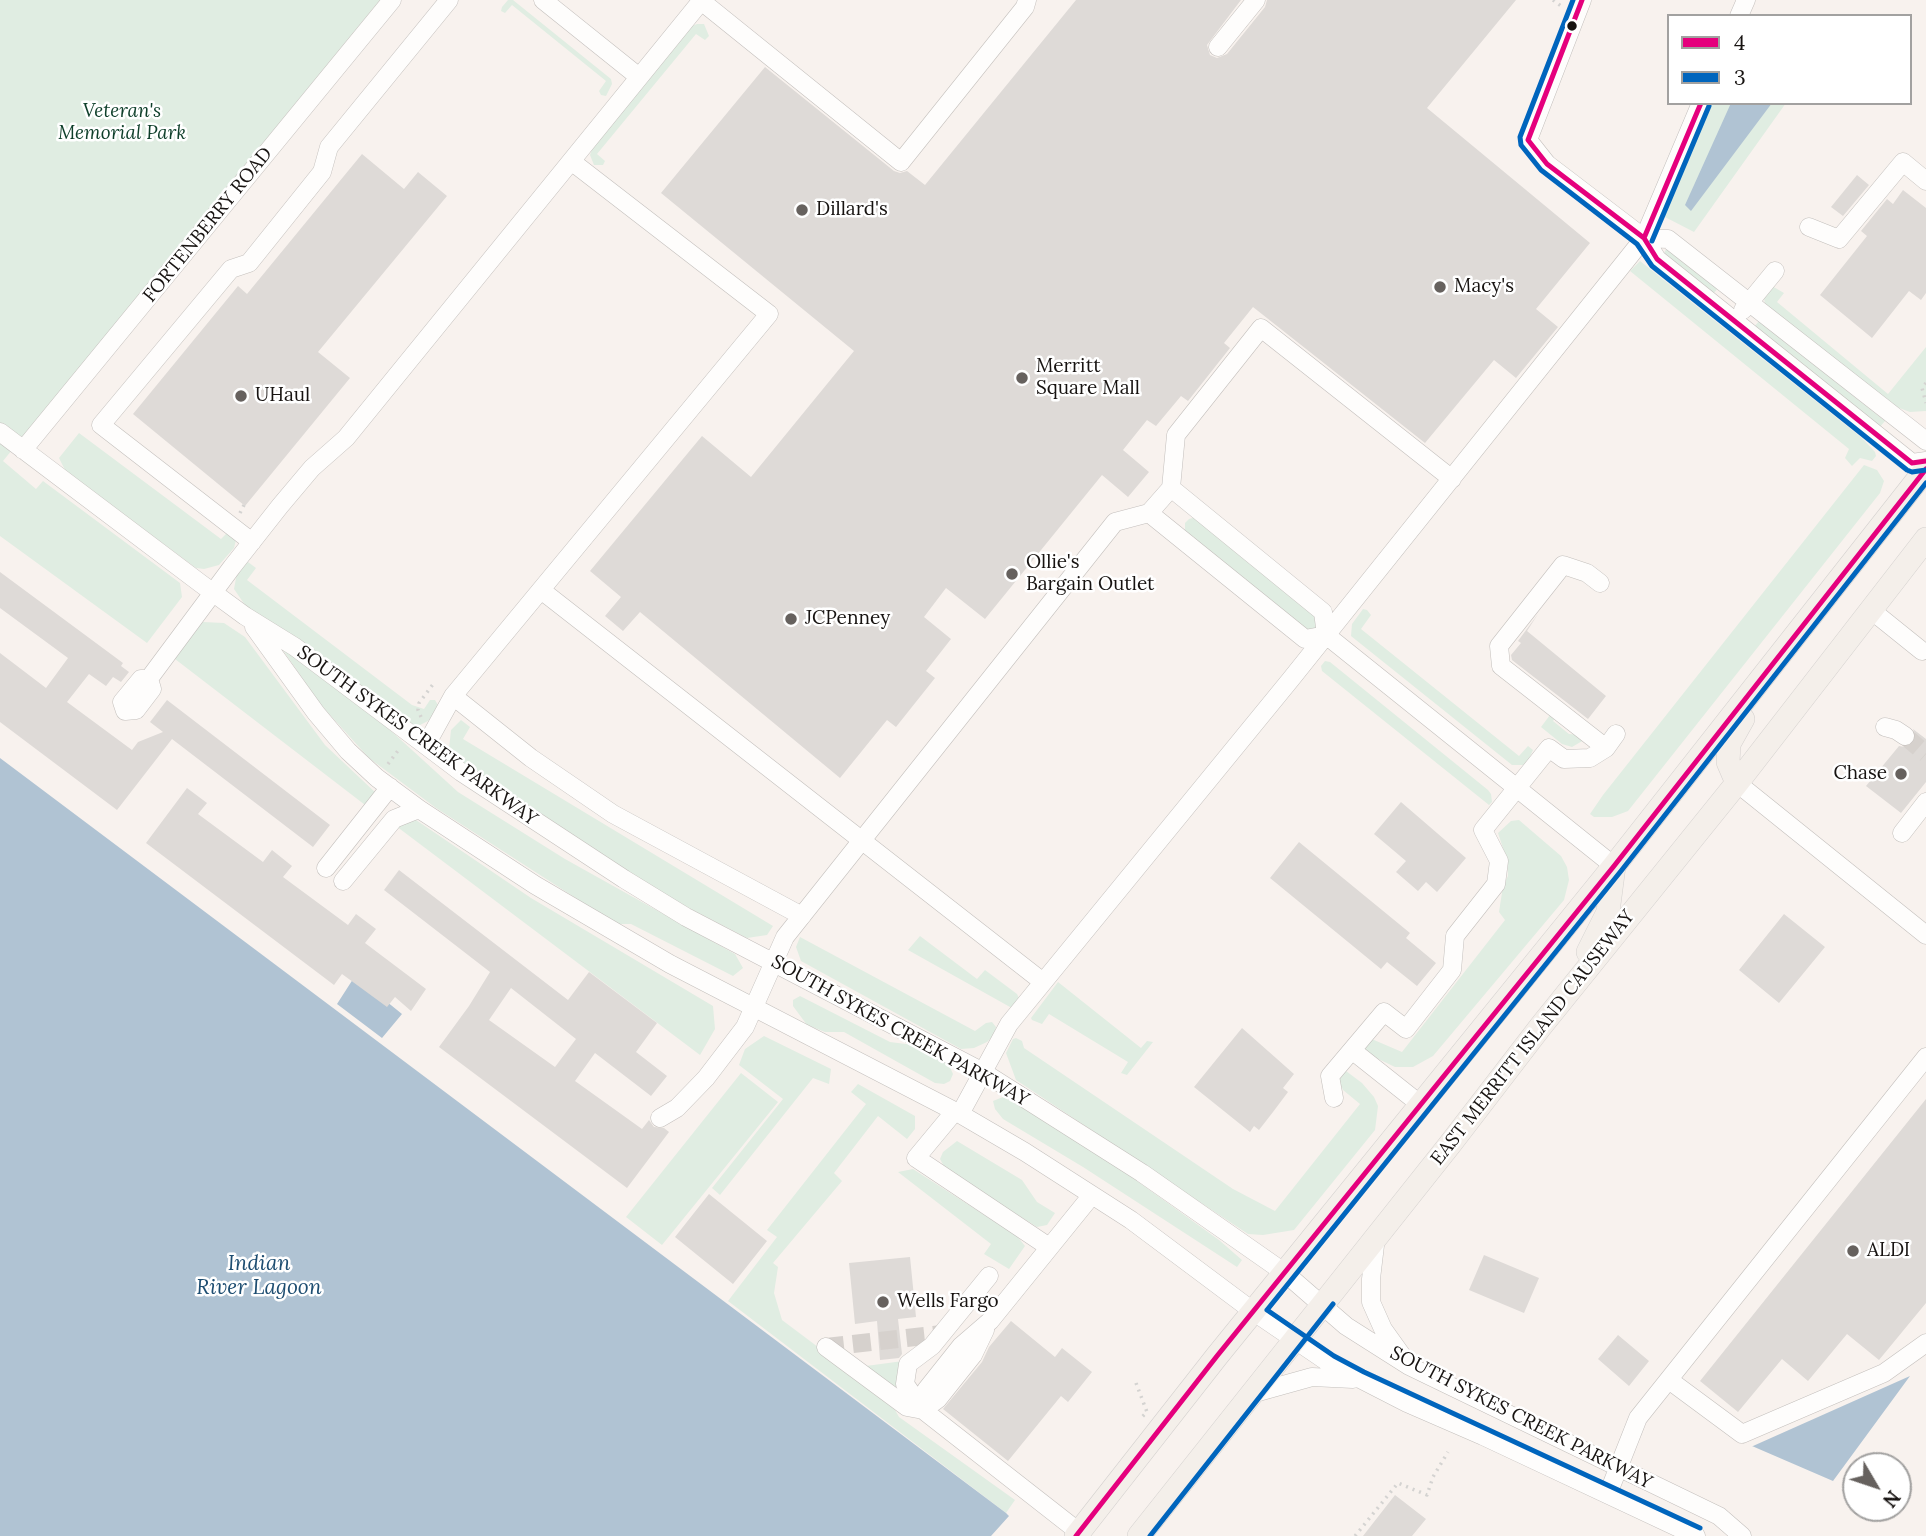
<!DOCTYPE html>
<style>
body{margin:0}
#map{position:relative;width:1926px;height:1536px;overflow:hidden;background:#f8f2ee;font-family:Lora,serif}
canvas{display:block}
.legend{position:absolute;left:1667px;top:14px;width:245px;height:91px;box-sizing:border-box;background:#fff;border:2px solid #a2a1a0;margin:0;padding:9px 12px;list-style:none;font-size:21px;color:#171311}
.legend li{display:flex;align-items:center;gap:14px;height:35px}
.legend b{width:35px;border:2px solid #a2a1a0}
.north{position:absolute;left:1842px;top:1452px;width:70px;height:70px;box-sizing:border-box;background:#fff;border:2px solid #a2a1a0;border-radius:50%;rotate:129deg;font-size:19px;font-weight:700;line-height:28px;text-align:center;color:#171311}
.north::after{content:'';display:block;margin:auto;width:24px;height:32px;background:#66615e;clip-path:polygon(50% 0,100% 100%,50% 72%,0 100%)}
</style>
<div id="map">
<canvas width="1926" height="1536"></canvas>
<ul class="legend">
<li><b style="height:9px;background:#e5007d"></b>4</li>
<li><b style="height:9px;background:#0065bd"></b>3</li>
</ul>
<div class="north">N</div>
</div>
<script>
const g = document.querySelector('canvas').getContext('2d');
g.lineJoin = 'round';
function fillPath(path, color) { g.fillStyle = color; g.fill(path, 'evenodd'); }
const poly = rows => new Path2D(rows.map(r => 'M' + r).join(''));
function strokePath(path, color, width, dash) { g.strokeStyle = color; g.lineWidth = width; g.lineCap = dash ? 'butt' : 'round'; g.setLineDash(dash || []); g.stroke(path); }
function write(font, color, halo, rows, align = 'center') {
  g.font = font + ' Lora,serif'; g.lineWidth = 5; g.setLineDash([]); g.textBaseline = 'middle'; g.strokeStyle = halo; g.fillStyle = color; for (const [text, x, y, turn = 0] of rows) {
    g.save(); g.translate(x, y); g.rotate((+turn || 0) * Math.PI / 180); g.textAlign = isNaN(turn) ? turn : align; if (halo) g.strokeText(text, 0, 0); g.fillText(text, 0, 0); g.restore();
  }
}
const green = poly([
 [0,0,380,0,3,461,36,489,43,481,180,583,182,597,147,643,0,536],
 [508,0,513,0,611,79,612,84,606,96,601,95,599,91,606,81,512,5,505,13,501,11,502,7],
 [697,24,704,24,709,36,705,40,696,34,597,154,605,161,603,165,594,165,590,155,593,147,690,27],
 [1712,103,1786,103,1694,232,1663,216],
 [1667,248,1718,288,1714,293,1664,253],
 [1640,261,1862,438,1875,452,1876,456,1872,461,1860,458,1852,466,1845,458,1849,449,1630,271],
 [1772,286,1784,293,1777,302,1888,394,1926,347,1926,411,1910,412,1894,406,1765,304,1763,293],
 [1759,321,1885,421,1879,428,1754,327],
 [79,433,221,539,229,531,236,540,234,548,219,565,204,569,196,568,66,472,59,458],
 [1864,465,1877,470,1884,481,1880,493,1628,811,1612,817,1594,817,1590,814,1603,795],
 [1196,517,1316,615,1321,628,1311,636,1185,536,1185,523,1189,519],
 [248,562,256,568,247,580,412,705,424,709,430,700,435,700,438,705,435,713,428,721,420,725,408,725,402,722,245,605,234,589,237,573],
 [1363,609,1367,610,1371,615,1361,629,1519,756,1528,746,1533,750,1528,761,1523,765,1512,765,1351,636,1352,624],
 [203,622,224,623,245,637,325,745,378,795,369,808,175,659,179,648],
 [280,646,389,729,458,792,565,859,735,954,743,968,733,976,631,924,616,924,436,808,369,758,321,705],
 [1325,661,1330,662,1488,790,1491,794,1492,802,1489,805,1322,671,1321,666],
 [1507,674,1557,715,1553,721,1569,734,1582,735,1584,740,1572,747,1562,744,1541,727,1550,715,1503,679],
 [461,720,470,727,463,739,773,926,767,935,747,938,681,904,634,877,465,766,449,749,451,730],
 [416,820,531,898,713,1006,715,1029,700,1055,396,826],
 [1519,820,1561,856,1567,867,1569,880,1564,900,1433,1056,1413,1067,1395,1067,1370,1055,1363,1046,1367,1037,1402,1052,1505,920,1499,912,1503,886,1508,876,1507,860,1498,833,1511,821],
 [920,936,977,979,985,970,1017,994,1020,1000,1014,1007,1010,1007,908,950],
 [800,937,975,1031,986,1023,992,1022,996,1027,994,1035,987,1042,974,1048,961,1049,801,961,796,947],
 [1058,982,1141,1048,1147,1041,1153,1042,1127,1075,1121,1073,1128,1062,1049,1014,1042,1024,1032,1020,1031,1018],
 [800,996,890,1042,914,1045,949,1065,953,1074,950,1081,944,1084,935,1083,844,1032,825,1032,807,1025,793,1006,793,1000],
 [764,1036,831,1069,829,1084,813,1078,720,1195,712,1188,783,1099,739,1065,745,1049],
 [1016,1038,1022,1041,1024,1048,1233,1189,1275,1211,1360,1104,1343,1090,1337,1077,1339,1072,1346,1071,1362,1083,1374,1097,1378,1106,1375,1130,1294,1230,1263,1235,1248,1234,1016,1080,1006,1053,1013,1039],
 [741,1073,778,1102,662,1245,626,1217],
 [858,1084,915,1116,915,1129,907,1139,878,1116,834,1173,842,1181,773,1263,778,1267,774,1293,782,1320,890,1401,899,1417,1015,1500,1006,1513,728,1301,777,1237,767,1230,866,1104,851,1092],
 [1003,1097,1016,1103,1126,1173,1219,1240,1242,1260,1237,1267,1083,1167,1003,1119,995,1109,993,1101],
 [957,1141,1022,1180,1037,1202,1055,1213,1047,1225,1037,1227,946,1170,940,1159,943,1152],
 [913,1169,1017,1236,1025,1246,1009,1269,984,1254,991,1244,898,1172],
 [903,1361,897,1376,902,1394,866,1366]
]);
const water = poly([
 [1731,103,1772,103,1691,211,1685,205],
 [0,758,1006,1513,1009,1516,991,1536,0,1536],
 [355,976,402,1014,382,1038,337,1004],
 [1910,1376,1833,1481,1752,1446,1753,1446]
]);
const building = poly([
 [1076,0,1241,0,1207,45,1210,55,1217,58,1227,54,1265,7,1267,0,1516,0,1427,108,1590,243,1536,309,1558,327,1516,378,1494,360,1425,443,1253,307,1224,343,1230,348,1188,401,1181,396,1156,426,1147,420,1123,450,1149,472,1128,497,1102,475,985,619,946,588,924,617,951,639,926,671,935,678,896,727,887,720,840,778,640,612,623,631,605,616,621,597,590,571,702,436,751,477,854,351,661,193,765,67,894,171,900,173,907,171,925,185],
 [362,154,404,189,418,172,447,196,318,352,350,378,245,506,133,414,238,286,247,294],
 [1857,175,1869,185,1843,216,1831,207],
 [1903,190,1926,208,1926,293,1921,300,1909,291,1872,338,1820,295,1867,236,1861,231,1887,199,1893,204],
 [0,572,123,663,121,666,129,672,121,682,113,677,106,686,89,674,67,702,132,750,138,742,163,732,150,722,167,700,330,825,313,847,172,739,117,810,0,722,0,653,46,688,68,658,0,608],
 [1538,614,1527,631,1606,696,1588,719,1512,660,1511,655,1521,643,1518,641],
 [1913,729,1926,739,1926,782,1901,813,1866,786,1899,746,1905,747,1914,743,1916,736],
 [187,788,207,803,198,814,263,862,272,850,292,866,283,877,348,925,356,914,376,929,365,943,426,989,411,1011,395,997,387,1007,342,974,334,985,146,843],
 [1401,802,1466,858,1437,892,1426,882,1418,891,1396,872,1406,861,1374,834],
 [1299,842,1410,933,1406,938,1436,963,1417,986,1387,962,1381,969,1270,878],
 [399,870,568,1000,589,972,657,1023,636,1052,667,1076,651,1096,595,1053,575,1081,642,1129,649,1120,654,1127,664,1128,669,1132,627,1188,439,1047,469,1006,490,972,384,890],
 [511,988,576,1039,555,1067,489,1020],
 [1784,914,1825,947,1779,1003,1739,970],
 [1242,1028,1294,1074,1283,1088,1288,1092,1273,1112,1259,1130,1254,1126,1250,1132,1194,1087],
 [1926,1099,1926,1303,1879,1360,1847,1334,1808,1381,1782,1359,1738,1412,1700,1381],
 [709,1194,767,1241,733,1284,675,1237],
 [1484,1255,1539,1278,1524,1313,1469,1290],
 [910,1257,916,1317,898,1319,902,1354,899,1358,880,1360,877,1321,855,1324,849,1263],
 [1011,1321,1055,1357,1062,1348,1092,1372,1068,1402,1061,1396,1008,1461,943,1409,982,1362,989,1347],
 [1618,1335,1649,1361,1629,1386,1598,1359],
 [1395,1495,1426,1519,1412,1536,1363,1536]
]);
const minorTunnel = poly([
 [1905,736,1926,754],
 [826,1347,942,1334]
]);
const path = poly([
 [1553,0,1561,6],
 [1926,383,1922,388,1926,403],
 [240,513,244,505],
 [421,717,418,710,419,703,434,683],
 [388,764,400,748],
 [1136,1383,1147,1412,1140,1419],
 [1355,1536,1398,1483,1427,1495,1433,1477,1448,1452]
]);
const minor = poly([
 [543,0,639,77],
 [700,0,901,162,1025,7,1027,0],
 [1582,0,1528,140,1547,164,1644,238,1657,259,1912,463,1926,461],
 [1739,16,1746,0],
 [1218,47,1256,0],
 [1809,227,1839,239,1903,162,1926,181],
 [1644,238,1668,239,1926,441],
 [1743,310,1775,271],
 [0,432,200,583,245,616,295,647,461,772,624,879,686,917,983,1072,1142,1173,1285,1273,1346,1326,1409,1366,1719,1516,1742,1536],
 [23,450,392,0],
 [1171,488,1323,612,1326,635,1614,866],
 [1149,513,1305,639,1326,635],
 [252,542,101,425,231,269,249,263,322,172,329,147,449,0],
 [1600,583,1587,573,1563,565,1499,646,1501,666,1606,748],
 [541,590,1043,982],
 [1871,610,1922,651],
 [254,627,316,713,348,751,377,778,419,809,535,885,670,964,960,1114,1025,1152,1131,1220,1254,1312,1329,1363,1407,1403,1483,1436,1696,1536],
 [149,679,152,689,136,710,125,711,122,702,141,679,149,679,151,676,232,567,280,506,312,468,346,438,702,0],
 [453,696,531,758,613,814,802,916],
 [1885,727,1896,730,1905,736],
 [426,745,453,696,769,314,571,161],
 [1737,783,1926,935],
 [1902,833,1926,802],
 [326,868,390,787],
 [343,881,394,819,419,809],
 [1353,1051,1421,1105],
 [1334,1098,1330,1076,1384,1012,1406,1029,1452,970,1455,936,1496,884,1499,861,1483,830,1549,748,1564,759,1590,758,1606,748,1616,734],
 [955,1111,916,1158,1049,1247],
 [960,1114,1009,1024,1291,679,1644,238,1701,103],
 [660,1118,677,1108,706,1078,745,1027,785,937,1115,522,1149,513,1171,488,1176,435,1261,328,1452,479],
 [1376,1237,1371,1279,1371,1302,1383,1329,1403,1357],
 [989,1276,932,1346,908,1364,905,1384,923,1410,1079,1532],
 [826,1347,907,1407,923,1410,938,1399,973,1355,985,1330],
 [1669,1380,1742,1434,1884,1373,1926,1343],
 [1251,1394,1312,1377,1353,1379],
 [923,1410,926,1390,961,1346,990,1321,1092,1195],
 [1608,1494,1638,1418,1926,1057]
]);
const major = poly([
 [1737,783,1728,762,1729,744,1743,719],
 [1588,952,1608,912,1614,866],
 [1076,1536,1217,1356,1614,866,1926,469],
 [1139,1536,1451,1143,1541,1026,1737,783,1926,539]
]);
const bus1 = poly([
 [1582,0,1528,140,1547,164,1644,238,1657,259,1912,463,1926,461],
 [1644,238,1701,103],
 [1076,1536,1217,1356,1614,866,1926,469]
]);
const bus2 = poly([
 [1573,0,1520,137,1521,145,1541,170,1637,244,1652,266,1907,470,1912,472,1926,470],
 [1652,241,1709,106],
 [1700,1528,1364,1372,1334,1356,1267,1310,1621,871,1926,483],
 [1150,1536,1333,1304]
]);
const markers = [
 [1572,26,6,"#171311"],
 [802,210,7,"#66615e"],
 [1440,287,7,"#66615e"],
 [1022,378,7,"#66615e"],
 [241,396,7,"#66615e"],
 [1012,574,7,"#66615e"],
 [791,619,7,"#66615e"],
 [1901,774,7,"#66615e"],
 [1853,1251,7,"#66615e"],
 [883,1302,7,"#66615e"]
];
const parkNames = [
 ["Veteran's",122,112],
 ["Memorial Park",122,134]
];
const poiNames = [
 ["Dillard's",816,210],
 ["Macy's",1454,287],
 ["Merritt",1036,367],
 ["Square Mall",1036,389],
 ["UHaul",255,396],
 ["Ollie's",1026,563],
 ["Bargain Outlet",1026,585],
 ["JCPenney",805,619],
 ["Chase",1887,774,"right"],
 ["ALDI",1867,1251],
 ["Wells Fargo",897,1302]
];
const streetNames = [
 ["FORTENBERRY ROAD",208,225,-51],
 ["SOUTH SYKES CREEK PARKWAY",417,736,36],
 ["SOUTH SYKES CREEK PARKWAY",900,1031,29],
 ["EAST MERRITT ISLAND CAUSEWAY",1533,1038,-52],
 ["SOUTH SYKES CREEK PARKWAY",1521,1418,27]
];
const waterNames = [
 ["Indian",259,1264],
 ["River Lagoon",259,1288]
];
fillPath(green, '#e0ede2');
fillPath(water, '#b0c3d3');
fillPath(building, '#dedad7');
strokePath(minorTunnel, '#d6d1cd', 18, [18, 9]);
strokePath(minor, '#c3bfbc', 19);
strokePath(major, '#d3d0ce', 24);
strokePath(path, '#d4d3d1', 3.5, [2, 5]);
strokePath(minor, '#fefdfc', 18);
strokePath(major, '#f4efea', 23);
strokePath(bus1, '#e5007d', 5);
strokePath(bus2, '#0065bd', 5);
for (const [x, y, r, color] of markers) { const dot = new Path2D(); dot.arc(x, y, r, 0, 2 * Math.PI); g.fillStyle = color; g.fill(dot); strokePath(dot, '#fff', 2.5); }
write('italic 19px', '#0d3e29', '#fff', parkNames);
write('19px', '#171311', '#fff', poiNames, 'left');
write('19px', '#171311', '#fff', streetNames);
write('italic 21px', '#1d4d71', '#fff', waterNames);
</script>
